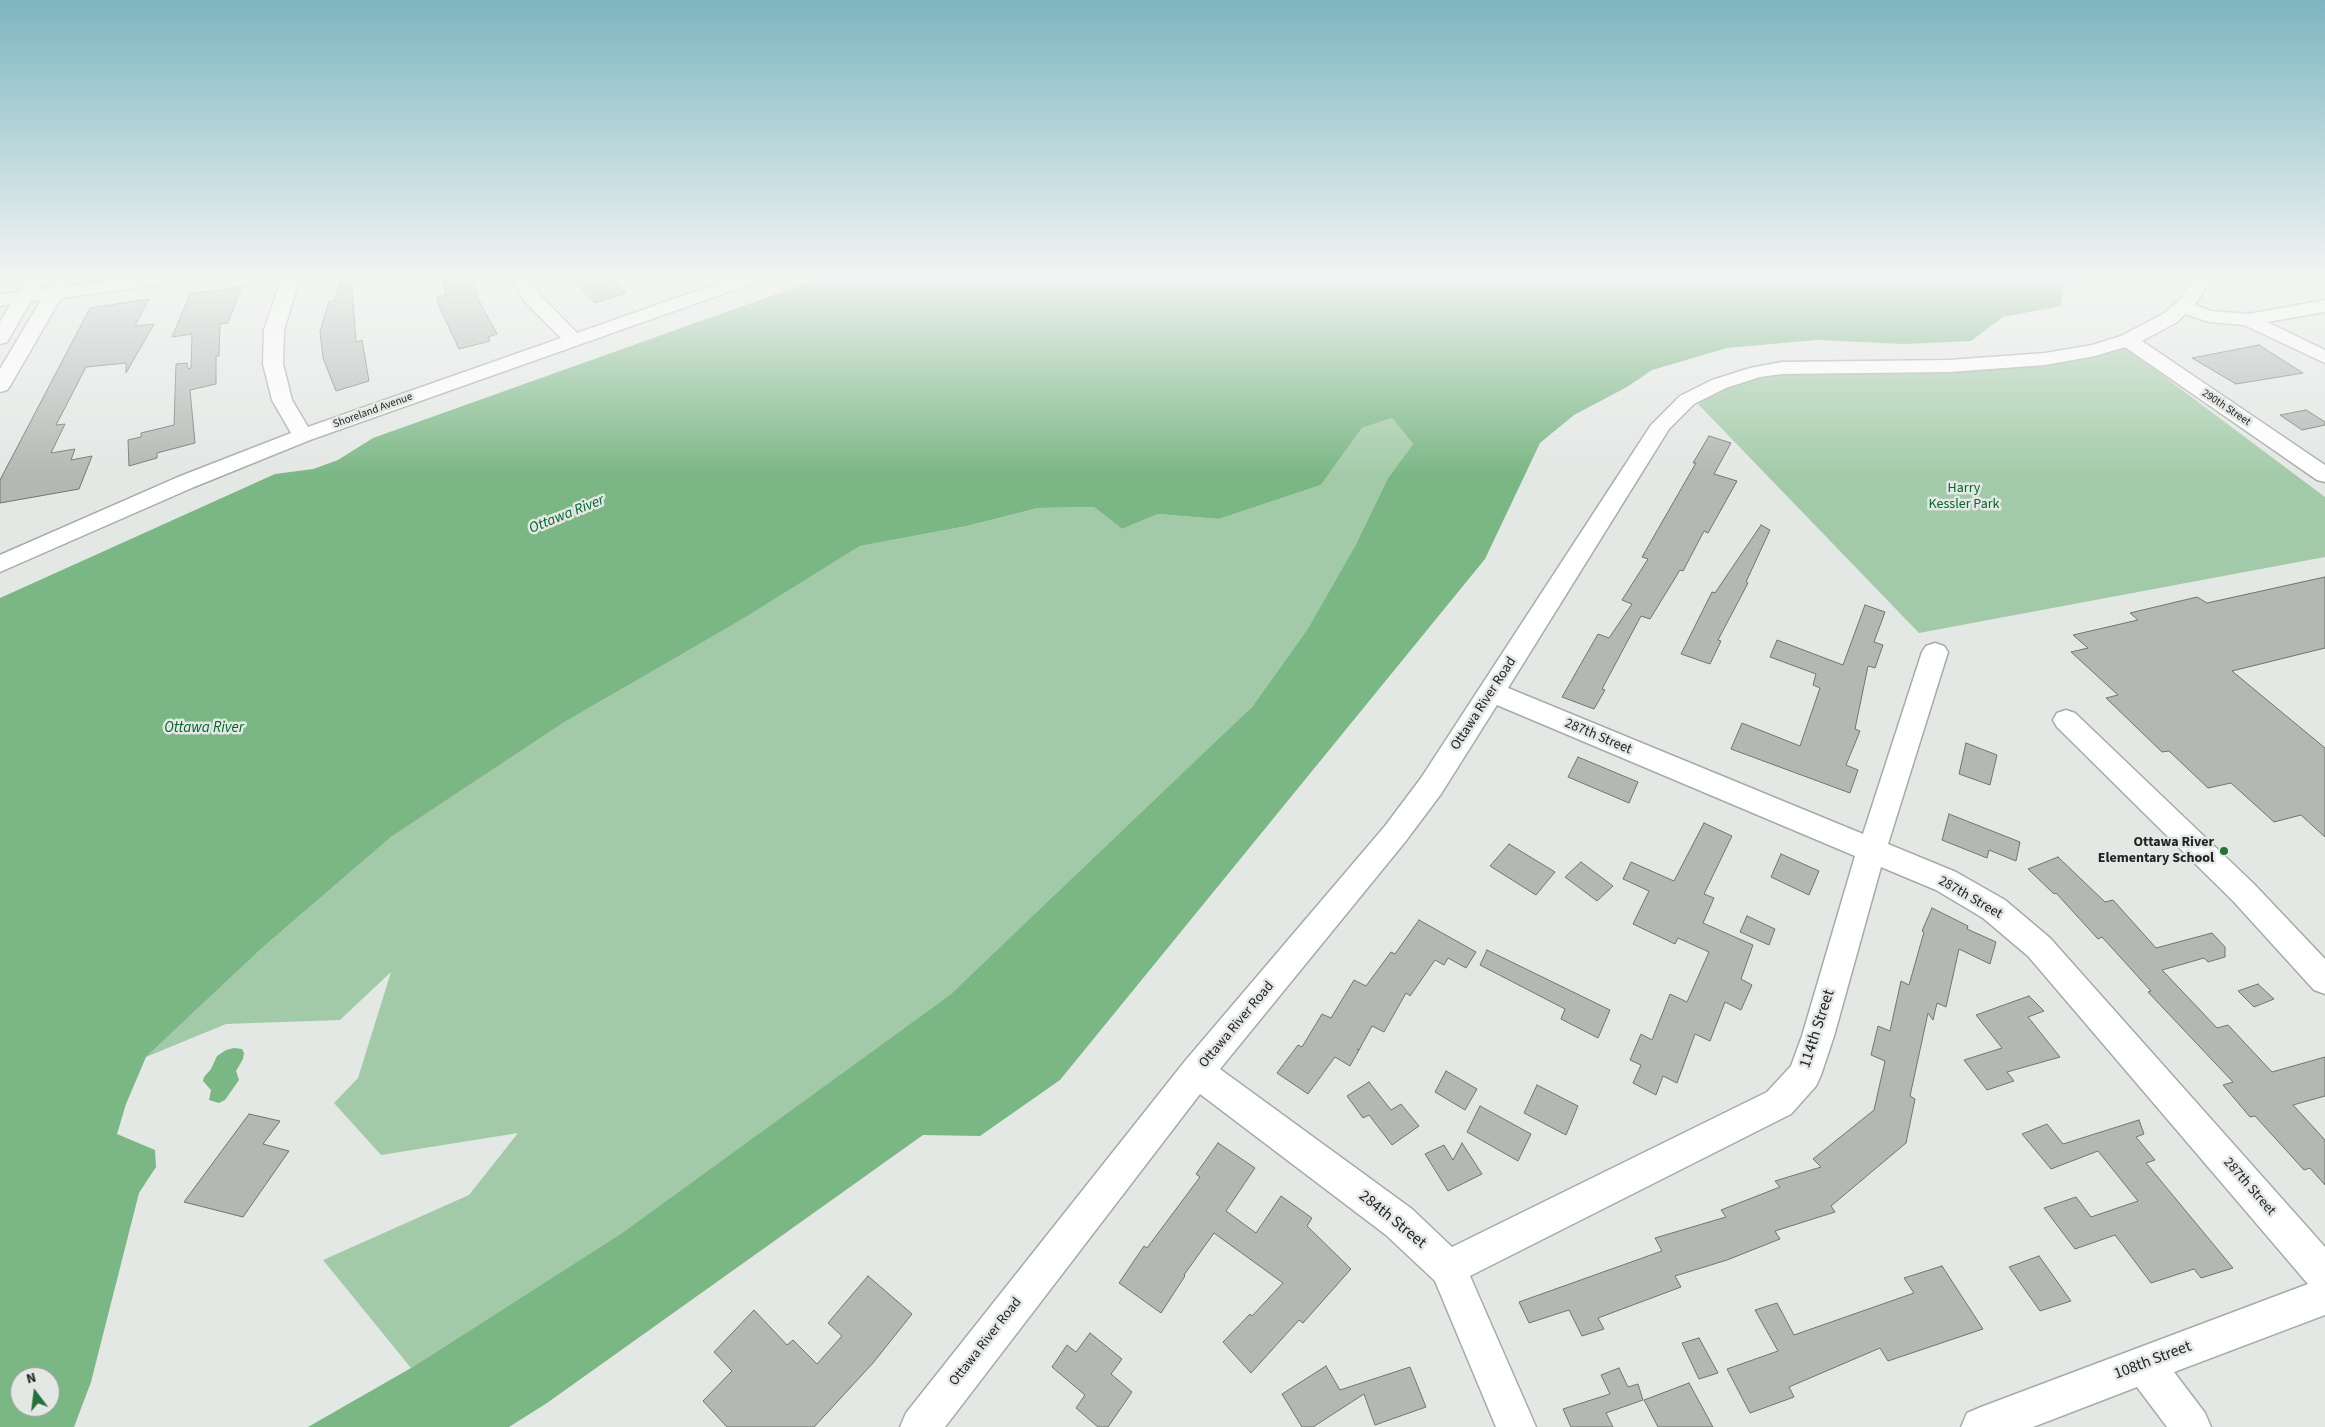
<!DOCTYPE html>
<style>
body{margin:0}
#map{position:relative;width:2325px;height:1427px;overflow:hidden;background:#e4e8e5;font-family:"Source Sans 3",sans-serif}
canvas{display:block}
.north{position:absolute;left:10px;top:1367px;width:50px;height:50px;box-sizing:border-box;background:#e4e8e5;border:1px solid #969997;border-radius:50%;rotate:345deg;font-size:14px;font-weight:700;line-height:20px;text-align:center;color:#222322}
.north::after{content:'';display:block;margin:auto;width:18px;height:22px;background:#296f3b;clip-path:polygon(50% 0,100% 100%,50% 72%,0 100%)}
</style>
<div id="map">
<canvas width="2325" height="1427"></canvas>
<div class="north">N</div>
</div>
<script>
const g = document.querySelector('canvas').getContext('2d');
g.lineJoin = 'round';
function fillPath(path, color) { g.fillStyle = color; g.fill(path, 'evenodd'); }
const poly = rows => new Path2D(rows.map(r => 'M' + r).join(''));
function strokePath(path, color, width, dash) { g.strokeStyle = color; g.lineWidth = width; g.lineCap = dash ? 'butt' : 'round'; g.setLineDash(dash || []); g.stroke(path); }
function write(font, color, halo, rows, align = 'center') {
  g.font = font + ' "Source Sans 3",sans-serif'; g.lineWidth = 5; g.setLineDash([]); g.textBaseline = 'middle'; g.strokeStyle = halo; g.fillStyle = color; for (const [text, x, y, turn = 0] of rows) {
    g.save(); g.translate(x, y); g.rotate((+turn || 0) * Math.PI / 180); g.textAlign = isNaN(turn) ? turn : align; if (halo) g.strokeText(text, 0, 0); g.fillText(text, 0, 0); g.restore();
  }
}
const green = poly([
 [2126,348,2325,497,2325,557,1919,633,1698,404,1709,396,1740,383,1779,374,1800,372,1955,371,2019,367,2094,356],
 [1392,418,1413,444,1388,478,1355,546,1307,630,1252,707,1114,841,951,994,622,1233,411,1368,323,1260,469,1195,518,1133,381,1155,334,1103,358,1078,391,972,340,1020,226,1024,146,1057,262,948,391,837,563,723,741,620,860,546,967,526,1038,508,1094,507,1122,529,1158,514,1219,519,1321,485,1362,428]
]);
const water = poly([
 [824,277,2081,277,2064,284,2061,306,2003,317,1971,341,1904,344,1817,340,1727,348,1652,370,1627,387,1574,415,1540,443,1485,559,1060,1080,980,1136,923,1135,547,1403,509,1427,308,1427,411,1368,622,1233,951,994,1252,707,1307,630,1355,546,1388,478,1413,444,1392,418,1362,428,1321,485,1219,519,1158,514,1122,529,1094,507,1038,508,967,526,860,546,741,620,563,723,391,837,262,948,146,1057,126,1104,117,1134,155,1150,156,1167,139,1193,91,1382,74,1427,0,1427,0,598,275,474,313,469,338,460,373,438],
 [20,1377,50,1377,50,1407,20,1407],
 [234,1048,242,1049,244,1053,243,1059,236,1071,239,1080,225,1100,219,1103,209,1100,211,1090,203,1081,204,1077,211,1069,217,1056,226,1050]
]);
const building = poly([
 [342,277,351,277,356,342,362,340,369,381,336,391,323,358,320,332,329,301,335,300,342,277],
 [442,277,473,277,478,299,497,334,488,337,490,341,459,349,439,306,437,297,446,295,442,277],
 [571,277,613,277,626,293,595,303,571,277],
 [242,287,228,323,220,324,219,356,216,356,216,384,190,390,195,443,157,453,157,458,129,466,128,440,141,437,141,433,174,425,176,364,187,363,188,369,191,368,192,334,172,337,190,294,242,287],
 [149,299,135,326,154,324,126,373,126,363,86,367,56,425,65,424,51,453,75,449,71,460,92,456,79,489,0,503,0,480,90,308,149,299],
 [2259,345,2303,373,2236,384,2192,358,2259,345],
 [2306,410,2325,422,2325,425,2302,430,2280,415,2306,410],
 [1709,436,1731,443,1714,474,1737,481,1708,533,1704,531,1683,571,1680,570,1650,619,1641,616,1602,689,1605,690,1594,709,1562,697,1598,634,1609,638,1632,604,1622,600,1648,559,1642,557,1696,463,1693,463,1709,436],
 [1761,525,1770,530,1746,582,1748,583,1718,640,1721,641,1710,664,1681,654,1712,592,1715,593,1761,525],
 [2325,577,2325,648,2232,671,2325,748,2325,837,2301,815,2274,822,2231,783,2208,788,2169,751,2162,752,2106,698,2118,695,2071,652,2088,648,2073,635,2138,620,2130,613,2197,597,2207,603,2325,577],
 [1865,605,1885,612,1874,642,1883,645,1875,668,1868,666,1855,729,1860,731,1846,765,1858,770,1850,793,1731,749,1742,723,1800,746,1820,688,1813,685,1816,674,1770,657,1777,640,1843,665,1865,605],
 [1966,743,1997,755,1990,785,1959,774,1966,743],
 [1578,757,1638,782,1629,803,1568,777,1578,757],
 [1949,814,2020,842,2016,861,1989,850,1987,858,1942,840,1949,814],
 [1704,823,1732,836,1704,894,1714,898,1703,923,1753,945,1741,979,1752,985,1741,1010,1725,1002,1710,1041,1695,1034,1677,1083,1663,1076,1656,1095,1633,1083,1641,1065,1630,1060,1641,1034,1652,1040,1670,994,1687,1002,1709,952,1678,938,1675,944,1633,924,1649,891,1623,879,1631,862,1674,881,1704,823],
 [1509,844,1555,872,1536,895,1490,866,1509,844],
 [1781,854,1819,871,1809,895,1771,877,1781,854],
 [2058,857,2105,902,2113,900,2156,948,2212,933,2225,947,2225,957,2208,962,2204,958,2162,970,2217,1028,2228,1025,2272,1072,2325,1057,2325,1096,2293,1105,2325,1140,2325,1185,2310,1168,2304,1170,2255,1116,2250,1117,2223,1085,2233,1082,2148,992,2151,991,2102,937,2098,939,2056,893,2054,894,2028,869,2058,857],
 [1581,862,1613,886,1597,901,1565,877,1581,862],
 [1932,908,1968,926,1967,929,1996,942,1990,964,1959,949,1946,1007,1937,1003,1933,1020,1928,1013,1910,1096,1915,1099,1906,1143,1831,1206,1835,1212,1775,1231,1780,1239,1727,1260,1675,1276,1681,1287,1598,1318,1604,1329,1582,1336,1569,1310,1529,1323,1519,1302,1662,1251,1655,1238,1726,1217,1721,1210,1780,1187,1775,1181,1821,1167,1813,1159,1874,1110,1885,1061,1871,1055,1878,1026,1890,1031,1901,981,1909,985,1924,932,1922,931,1932,908],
 [1747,916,1775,929,1769,945,1740,932,1747,916],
 [1419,920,1476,952,1466,968,1448,958,1444,965,1435,960,1410,996,1406,993,1384,1032,1372,1026,1359,1050,1357,1049,1359,1050,1350,1066,1335,1057,1308,1094,1277,1073,1298,1045,1302,1047,1322,1014,1331,1018,1354,980,1366,986,1391,952,1395,954,1419,920],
 [1487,950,1610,1010,1598,1038,1561,1019,1565,1009,1480,965,1487,950],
 [2258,984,2274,999,2254,1007,2238,991,2258,984],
 [2029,996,2044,1011,2028,1017,2060,1057,2007,1072,2014,1081,1987,1090,1964,1060,2002,1048,1976,1015,2029,996],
 [1446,1071,1477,1089,1465,1110,1435,1092,1446,1071],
 [1369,1082,1391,1110,1401,1104,1419,1126,1392,1145,1369,1115,1363,1118,1347,1096,1369,1082],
 [1537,1085,1578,1106,1566,1135,1524,1113,1537,1085],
 [1480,1106,1531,1134,1518,1161,1467,1132,1480,1106],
 [249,1114,280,1121,263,1144,289,1151,243,1217,184,1202,249,1114],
 [2139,1120,2144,1134,2136,1137,2155,1160,2146,1163,2233,1268,2201,1278,2194,1269,2151,1283,2115,1235,2075,1249,2044,1208,2076,1197,2091,1217,2138,1201,2098,1151,2051,1169,2022,1134,2047,1124,2063,1144,2139,1120],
 [1218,1143,1255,1168,1226,1211,1256,1233,1281,1196,1312,1218,1307,1226,1351,1269,1303,1323,1299,1320,1251,1373,1223,1342,1250,1314,1252,1316,1283,1283,1214,1233,1184,1275,1185,1276,1161,1313,1119,1283,1144,1246,1147,1248,1200,1177,1196,1174,1218,1143],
 [1462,1143,1482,1174,1448,1191,1425,1154,1444,1145,1453,1160,1462,1143],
 [2039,1256,2071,1301,2040,1311,2009,1267,2039,1256],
 [1942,1266,1983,1329,1888,1361,1880,1348,1789,1387,1794,1397,1750,1413,1727,1369,1778,1351,1755,1310,1777,1303,1794,1335,1914,1293,1904,1278,1942,1266],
 [868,1276,912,1314,873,1363,814,1427,727,1427,703,1401,732,1371,714,1352,754,1310,787,1345,793,1340,817,1364,842,1336,828,1323,868,1276],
 [1090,1333,1122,1359,1111,1374,1132,1392,1108,1427,1098,1427,1076,1408,1085,1395,1052,1367,1067,1345,1076,1352,1090,1333],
 [1699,1338,1718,1373,1699,1379,1682,1343,1699,1338],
 [1326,1366,1340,1390,1410,1367,1426,1407,1375,1425,1364,1394,1313,1427,1302,1427,1282,1394,1326,1366],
 [1619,1368,1628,1387,1638,1384,1643,1400,1606,1413,1613,1427,1571,1427,1563,1409,1610,1394,1601,1375,1619,1368],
 [1689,1383,1713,1427,1658,1427,1644,1400,1689,1383]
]);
const minor = poly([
 [28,277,46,277,39,290,48,288,54,279,60,278,66,279,69,283,67,286,138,277,188,277,185,281,179,282,61,298,10,386,7,390,0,392,0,369,41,300,31,301,7,342,0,344,0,322,11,304,0,306,0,294,19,292,28,277],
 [282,277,300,277,284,330,283,364,292,400,308,427,561,338,525,302,511,277,529,277,540,295,577,333,736,277,762,277,759,281,310,440,194,487,0,572,0,555,178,477,291,433,272,400,263,364,264,330,282,277],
 [2194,277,2212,277,2195,305,2211,311,2248,314,2325,300,2325,312,2267,322,2325,350,2325,363,2244,325,2209,322,2185,314,2177,322,2142,341,2325,465,2325,482,2317,480,2125,347,2095,356,2045,365,1949,372,1782,374,1760,377,1726,388,1694,404,1669,429,1508,688,1863,834,1922,652,1926,646,1935,643,1944,646,1948,652,1888,844,1956,872,2005,900,2050,938,2325,1247,2325,1315,2174,1372,2205,1413,2211,1427,2167,1427,2137,1387,2033,1427,1961,1427,1967,1413,1981,1407,2308,1284,2028,956,1983,918,1936,890,1881,867,1834,1036,1821,1075,1816,1086,1791,1114,1470,1276,1536,1427,1496,1427,1435,1281,1386,1235,1200,1094,945,1427,900,1427,906,1413,1185,1061,1385,826,1421,778,1651,425,1680,396,1712,380,1750,368,1782,362,1949,360,2045,353,2092,345,2121,336,2163,314,2180,300,2194,277],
 [1497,705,1855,856,1802,1036,1791,1066,1767,1092,1452,1247,1412,1209,1220,1069,1405,842,1441,794,1497,705],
 [2066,710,2075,713,2254,884,2325,959,2325,994,2314,990,2234,902,2057,727,2053,720,2057,713,2066,710]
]);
const markers = [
 [2224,851,5,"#296f3b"]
];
const farStreetnames = [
 ["290th Street",2226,408,34],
 ["Shoreland Avenue",373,411,-20]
];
const parkNames = [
 ["Harry",1964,489],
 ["Kessler Park",1964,505]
];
const streetNames = [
 ["Ottawa River Road",1484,704,-57],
 ["287th Street",1598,737,23],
 ["287th Street",1970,898,30],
 ["Ottawa River Road",1237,1025,-50],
 ["287th Street",2249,1187,49],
 ["Ottawa River Road",986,1342,-52]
];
const poiNames = [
 ["Ottawa River",2214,843],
 ["Elementary School",2214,859]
];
const waterNames = [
 ["Ottawa River",567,515,-22],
 ["Ottawa River",204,729]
];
const nearStreetnames = [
 ["114th Street",1818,1029,-72],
 ["284th Street",1392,1220,39],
 ["108th Street",2153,1361,-21]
];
fillPath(green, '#a3caa8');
fillPath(water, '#7bb685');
fillPath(building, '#b4b8b5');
strokePath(building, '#717471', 1);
strokePath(minor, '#a7aba7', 3);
fillPath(minor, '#fff');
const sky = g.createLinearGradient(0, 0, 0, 477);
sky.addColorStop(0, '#7cb5c0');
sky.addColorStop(0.58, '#f3f5f3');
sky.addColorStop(1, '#f3f5f300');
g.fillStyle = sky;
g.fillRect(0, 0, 2325, 477);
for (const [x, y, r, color] of markers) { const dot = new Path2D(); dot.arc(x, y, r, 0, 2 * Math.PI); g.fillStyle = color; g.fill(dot); strokePath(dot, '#e4e8e5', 2); }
write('11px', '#222322', '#e4e8e5', farStreetnames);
write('14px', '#07672b', '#e4e8e5', parkNames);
write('14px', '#222322', '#e4e8e5', streetNames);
write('bold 14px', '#222322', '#e4e8e5', poiNames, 'right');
write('italic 15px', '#006327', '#e4e8e5', waterNames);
write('16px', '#222322', '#e4e8e5', nearStreetnames);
</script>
